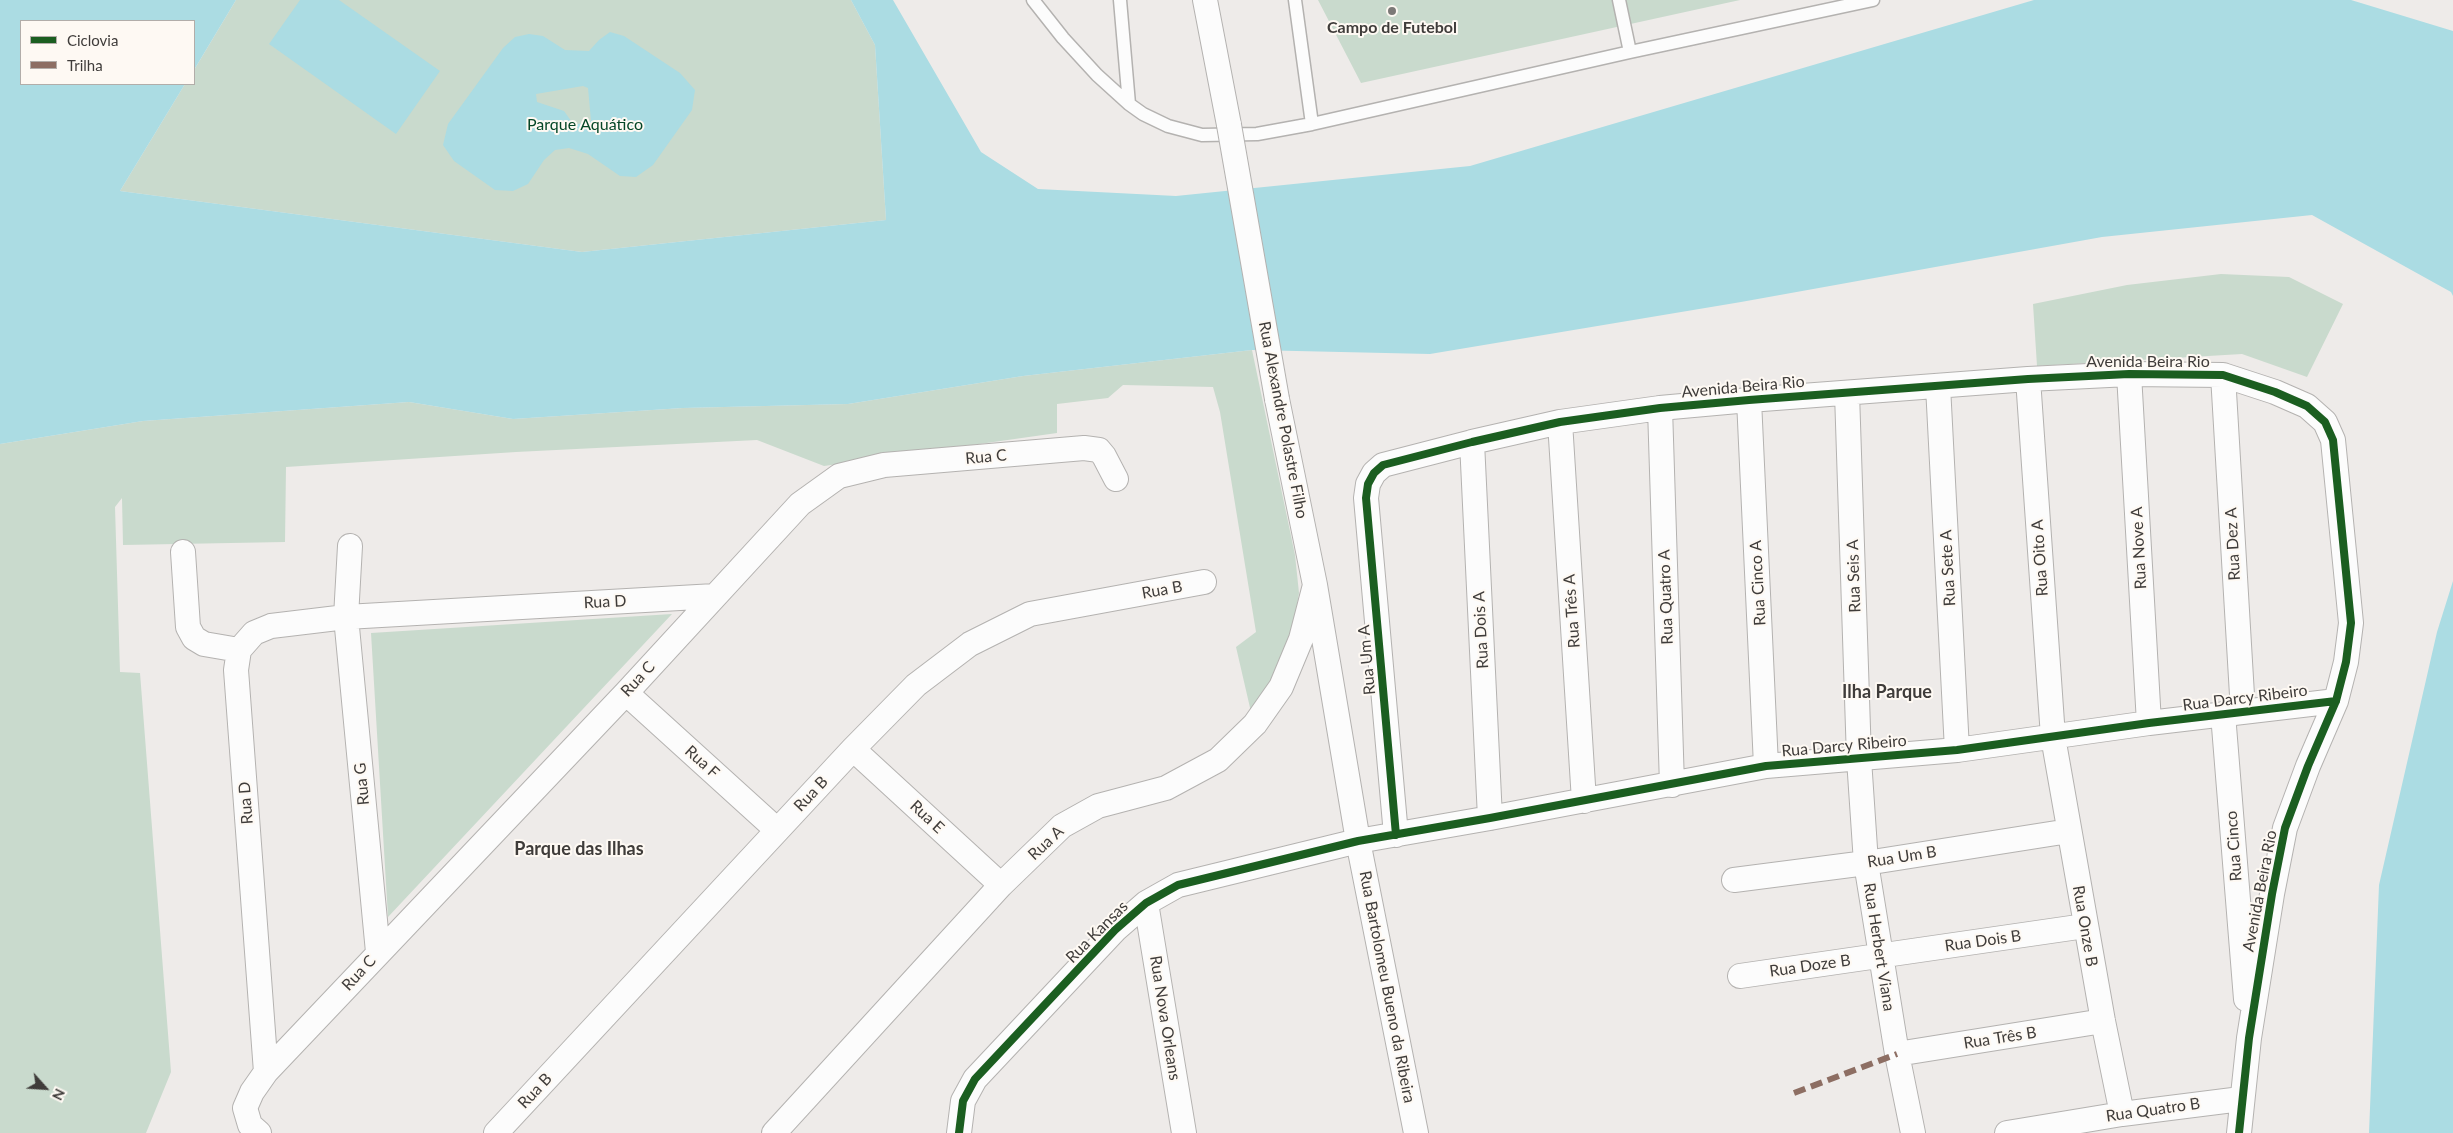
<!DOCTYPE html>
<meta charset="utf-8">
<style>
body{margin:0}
#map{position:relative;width:2453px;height:1133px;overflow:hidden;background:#eeebe9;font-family:Lato,sans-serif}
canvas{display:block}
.legend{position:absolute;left:20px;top:20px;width:175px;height:65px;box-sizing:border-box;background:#fef9f3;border:1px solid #b2ada9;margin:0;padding:6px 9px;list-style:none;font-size:15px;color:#3f3c3a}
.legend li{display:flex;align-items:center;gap:10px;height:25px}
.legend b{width:25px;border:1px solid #b2ada9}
.north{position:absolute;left:20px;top:1063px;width:50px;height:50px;-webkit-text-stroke:4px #fef9f3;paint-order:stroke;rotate:116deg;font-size:14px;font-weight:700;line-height:20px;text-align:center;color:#3f3c3a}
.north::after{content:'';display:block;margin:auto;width:18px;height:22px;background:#3f3c3a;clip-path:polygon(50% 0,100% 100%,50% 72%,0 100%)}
</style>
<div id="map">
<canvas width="2453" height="1133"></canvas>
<ul class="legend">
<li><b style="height:6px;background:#1b5e20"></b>Ciclovia</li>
<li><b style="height:6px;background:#8d6e63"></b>Trilha</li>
</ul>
<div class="north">N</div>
</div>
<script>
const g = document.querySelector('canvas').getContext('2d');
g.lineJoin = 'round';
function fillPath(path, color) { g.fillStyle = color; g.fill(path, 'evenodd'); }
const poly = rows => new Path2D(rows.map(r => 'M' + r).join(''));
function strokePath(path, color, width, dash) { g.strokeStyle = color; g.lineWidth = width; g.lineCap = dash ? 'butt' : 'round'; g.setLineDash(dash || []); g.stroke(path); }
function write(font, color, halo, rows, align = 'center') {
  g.font = font + ' Lato,sans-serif'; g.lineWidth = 4; g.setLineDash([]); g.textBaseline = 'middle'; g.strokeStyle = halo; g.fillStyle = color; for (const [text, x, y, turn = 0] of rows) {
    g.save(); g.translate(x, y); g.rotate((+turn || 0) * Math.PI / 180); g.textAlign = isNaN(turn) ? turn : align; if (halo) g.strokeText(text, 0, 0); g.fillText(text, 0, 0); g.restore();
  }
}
const green = poly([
 [236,0,851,0,875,45,886,220,582,252,120,191,185,84,194,84,194,70],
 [1318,0,1740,0,1361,83],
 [2221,274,2289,277,2343,304,2307,377,2242,354,2037,366,2033,304,2127,285],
 [1252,350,1295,555,1299,593,1293,629,1277,676,1251,712,1236,647,1256,632,1220,412,1213,387,1123,385,1108,398,1057,404,1057,433,824,466,757,440,516,452,286,467,285,542,123,545,122,498,115,507,120,672,140,673,171,1072,146,1133,0,1133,0,444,143,421,409,402,513,419,683,408,848,404,1023,376],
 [672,614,388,917,371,633]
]);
const water = poly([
 [0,0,236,0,194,70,194,21,21,21,21,84,185,84,120,191,582,252,886,220,875,45,851,0,893,0,981,152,1038,189,1176,196,1470,166,2034,0,2351,0,2453,31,2453,296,2451,292,2312,215,2102,237,1741,302,1430,354,1252,350,1023,376,848,404,683,408,513,419,409,402,143,421,0,444],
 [300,0,339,0,440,71,396,134,269,44],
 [610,32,624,36,680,73,695,90,692,110,653,165,636,177,620,176,588,154,569,148,555,150,544,160,528,184,513,191,495,190,454,161,443,145,448,124,503,48,515,37,529,34,543,36,565,50,589,51,599,40],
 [583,86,588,88,591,121,574,125,564,111,537,102,536,94],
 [2453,581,2453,1133,2369,1133,2379,885,2437,632]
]);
const lane = poly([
 [1033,0,1063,38,1097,75,1129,104,1143,114,1168,126,1202,135,1257,134,1312,124,1630,52,1873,0],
 [1120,0,1129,104],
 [1295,0,1312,124],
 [1619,0,1630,52]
]);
const street = poly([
 [1205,0,1229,125],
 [2129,374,2149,723],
 [2223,375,2243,712],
 [2028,379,2053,737,2103,1021,2122,1114],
 [1938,386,1957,750],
 [1847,393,1859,759,1866,863,1897,1054,1913,1133],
 [1277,399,1315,585,1358,841,1416,1133],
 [1749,400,1766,766],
 [1660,408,1672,785],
 [1560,422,1584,801],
 [1472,442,1490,818],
 [350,546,346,617,378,952],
 [183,552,188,627,194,638,204,644,239,650],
 [626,693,777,830],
 [2223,714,2246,999],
 [853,749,1001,885],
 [1396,835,1366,498,1368,484,1374,473,1383,465,1472,442,1560,422,1660,408,1749,400,2028,379,2129,374,2223,375,2275,392,2307,406,2325,422,2333,440,2351,623,2346,662,2336,701,2308,766,2285,828,2272,894,2249,1038,2239,1133],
 [1734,880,1866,863,2069,831],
 [1146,903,1184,1133],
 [1740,976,2085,926],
 [1897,1054,2103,1021],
 [266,1072,236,670,239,650,254,633,271,626,346,617,715,596],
 [259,1133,250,1125,245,1108,252,1092,266,1072,626,693,800,504,839,476,884,465,1084,448,1099,450,1104,456,1116,479],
 [496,1133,853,749,916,685,970,644,1030,614,1204,582],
 [774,1133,1001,885,1062,826,1098,806,1166,788,1218,760,1255,724,1281,687,1301,639,1315,585],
 [959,1133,963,1101,975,1079,1115,930,1146,903,1178,885,1358,841,1490,818,1766,766,1957,750,2149,723,2336,701],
 [2007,1133,2122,1114,2241,1099]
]);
const streetBridge = poly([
 [1229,125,1277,399]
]);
const quiet = poly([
 [1794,1093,1897,1054]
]);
const cycleway = poly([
 [1396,835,1366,498,1368,484,1374,473,1383,465,1472,442,1560,422,1660,408,1749,400,2028,379,2129,374,2223,375,2275,392,2307,406,2325,422,2333,440,2351,623,2346,662,2336,701,2308,766,2285,828,2272,894,2249,1038,2239,1133],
 [959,1133,963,1101,975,1079,1115,930,1146,903,1178,885,1358,841,1490,818,1766,766,1957,750,2149,723,2336,701]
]);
const markers = [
 [1392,11,5,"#7c7977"]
];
const poiNames = [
 ["Campo de Futebol",1392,28]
];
const parkNames = [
 ["Parque Aquático",585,125]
];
const streetNames = [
 ["Avenida Beira Rio",2148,362],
 ["Avenida Beira Rio",1743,387,-5],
 ["Rua Alexandre Polastre Filho",1283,420,79],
 ["Rua C",986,457,-5],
 ["Rua Dez A",2233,544,-93],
 ["Rua Nove A",2139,548,-93],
 ["Rua Oito A",2040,558,-94],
 ["Rua Sete A",1948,568,-93],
 ["Rua Seis A",1854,576,-92],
 ["Rua Cinco A",1758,583,-93],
 ["Rua B",1162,590,-10],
 ["Rua Quatro A",1666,597,-92],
 ["Rua D",605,602,-3],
 ["Rua Três A",1572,611,-94],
 ["Rua Dois A",1481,630,-93],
 ["Rua Um A",1367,660,-95],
 ["Rua C",638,679,-47],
 ["Rua Darcy Ribeiro",2245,698,-7],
 ["Rua Darcy Ribeiro",1844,746,-5],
 ["Rua F",702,762,42],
 ["Rua G",362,784,-95],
 ["Rua B",811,794,-47],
 ["Rua D",246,803,-94],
 ["Rua E",927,817,43],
 ["Rua A",1046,843,-43],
 ["Rua Cinco",2234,846,-94],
 ["Rua Um B",1902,857,-9],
 ["Avenida Beira Rio",2260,891,-79],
 ["Rua Onze B",2085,926,80],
 ["Rua Kansas",1097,932,-45],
 ["Rua Dois B",1983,941,-8],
 ["Rua Herbert Viana",1879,947,81],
 ["Rua Doze B",1810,966,-8],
 ["Rua C",359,973,-47],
 ["Rua Bartolomeu Bueno da Ribeira",1387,987,79],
 ["Rua Nova Orleans",1165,1018,81],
 ["Rua Três B",2000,1038,-9],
 ["Rua B",535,1091,-47],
 ["Rua Quatro B",2153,1110,-8]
];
const neighbourhoodNames = [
 ["Ilha Parque",1887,692],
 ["Parque das Ilhas",579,849]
];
fillPath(green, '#c9dacd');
fillPath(water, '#abdce3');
strokePath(lane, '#b4b2b0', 15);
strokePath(street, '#b4b2b0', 26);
strokePath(lane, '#fcfcfc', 12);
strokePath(street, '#fcfcfc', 24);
strokePath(streetBridge, '#b4b2b0', 26, []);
strokePath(streetBridge, '#fcfcfc', 24);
strokePath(quiet, '#8d6e63', 6, [12, 6]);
strokePath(cycleway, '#1b5e20', 8);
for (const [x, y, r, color] of markers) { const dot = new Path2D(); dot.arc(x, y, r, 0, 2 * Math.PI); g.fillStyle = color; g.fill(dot); strokePath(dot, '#fef9f3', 2); }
write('bold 16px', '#3f3c3a', '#fef9f3', poiNames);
write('16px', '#044626', '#fef9f3', parkNames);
write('16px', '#3f3c3a', '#fef9f3', streetNames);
write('bold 18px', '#3f3c3a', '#fef9f3', neighbourhoodNames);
</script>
